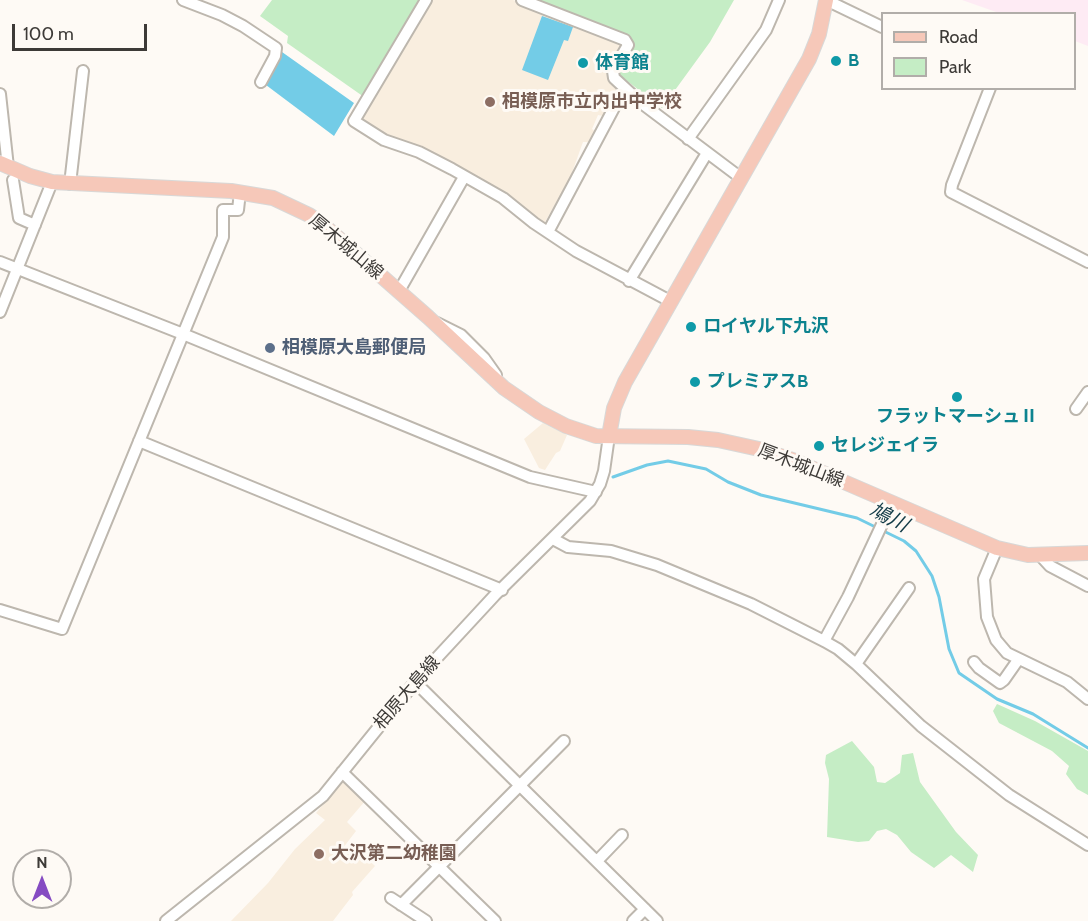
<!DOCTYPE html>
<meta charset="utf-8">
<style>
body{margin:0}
#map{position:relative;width:1088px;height:921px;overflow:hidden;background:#fefaf5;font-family:Cabin,sans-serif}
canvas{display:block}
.legend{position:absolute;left:881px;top:12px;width:195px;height:78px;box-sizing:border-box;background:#fefaf5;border:2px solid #b1ada9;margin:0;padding:8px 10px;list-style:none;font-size:18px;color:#3d3a37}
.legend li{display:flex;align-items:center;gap:12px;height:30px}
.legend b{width:30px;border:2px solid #b1ada9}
.north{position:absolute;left:12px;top:849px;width:60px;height:60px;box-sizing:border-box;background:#fefaf5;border:2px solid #b1ada9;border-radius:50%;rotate:0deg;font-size:16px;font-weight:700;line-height:24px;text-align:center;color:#3d3a37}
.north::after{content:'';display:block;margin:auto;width:21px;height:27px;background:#854bc2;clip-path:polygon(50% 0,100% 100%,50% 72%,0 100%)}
.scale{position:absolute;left:12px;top:24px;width:135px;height:27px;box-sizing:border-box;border:3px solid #3d3a37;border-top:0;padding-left:8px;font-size:18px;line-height:21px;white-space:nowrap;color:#3d3a37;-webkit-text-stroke:4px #fefaf5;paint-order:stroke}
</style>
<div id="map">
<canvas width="1088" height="921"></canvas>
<ul class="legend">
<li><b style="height:8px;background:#f6c8b9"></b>Road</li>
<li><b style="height:16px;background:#c5edc5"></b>Park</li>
</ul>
<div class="north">N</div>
<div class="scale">100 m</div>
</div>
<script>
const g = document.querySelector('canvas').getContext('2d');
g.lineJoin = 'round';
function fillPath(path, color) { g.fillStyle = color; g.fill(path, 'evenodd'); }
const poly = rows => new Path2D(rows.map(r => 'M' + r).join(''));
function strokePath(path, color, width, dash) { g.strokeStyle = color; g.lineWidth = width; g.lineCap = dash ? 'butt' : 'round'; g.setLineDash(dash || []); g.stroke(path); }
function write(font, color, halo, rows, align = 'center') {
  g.font = font + ' Cabin,"Noto Sans JP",sans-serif'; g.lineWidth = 6; g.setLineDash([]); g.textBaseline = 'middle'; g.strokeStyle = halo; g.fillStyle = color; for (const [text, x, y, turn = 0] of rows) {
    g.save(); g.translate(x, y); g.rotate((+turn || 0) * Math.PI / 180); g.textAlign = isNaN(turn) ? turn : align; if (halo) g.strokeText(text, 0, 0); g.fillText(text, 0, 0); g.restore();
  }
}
const built = poly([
 [431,0,513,0,622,42,623,46,607,75,617,85,617,89,603,116,598,115,592,129,595,131,588,142,583,142,570,178,545,222,541,223,384,136,361,120,360,117],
 [543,423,567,435,560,451,556,453,545,470,539,468,524,439],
 [344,779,366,800,347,822,356,831,343,848,351,857,358,850,375,866,352,892,353,895,333,921,231,921,268,883,295,849,325,820,316,813]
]);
const medical = poly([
 [962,0,1088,0,1088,46,1075,41,1074,14,999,13]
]);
const green = poly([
 [272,0,423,0,364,97,287,43,288,36,260,16],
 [530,0,734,0,710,42,662,108,617,73,632,43],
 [997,704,1035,721,1088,751,1088,795,1077,789,1066,774,1069,766,1052,751,999,723,993,711],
 [852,741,874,767,877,782,885,783,900,773,902,755,913,753,920,782,956,832,978,855,973,872,951,855,934,868,911,852,897,835,886,829,877,831,869,841,858,842,827,837,829,779,825,763,826,755]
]);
const water = poly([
 [542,16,573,27,568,41,564,40,548,80,522,70],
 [282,52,354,103,334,136,266,85,266,82]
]);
const stream = poly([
 [613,477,647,465,668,461,706,469,728,482,761,495,857,518,904,541,916,551,932,576,939,597,949,649,959,673,997,699,1033,714,1088,748]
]);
const minor = poly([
 [183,0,222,15,243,26,276,48,275,56,261,82],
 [426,0,354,121,384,140,419,152,452,169,503,198,534,223,576,251,670,301],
 [522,0,625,40,628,45,613,71,614,78,640,102,741,178],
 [826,0,882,27],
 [990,88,952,185,951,192,1088,262],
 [0,94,8,167],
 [688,139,766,30,779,0],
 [13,180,19,218,35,225],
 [70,184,83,71],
 [548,232,624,89],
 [0,262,183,334,530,477,596,492],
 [629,281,707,153],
 [399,291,464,177],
 [0,312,52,182],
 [437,323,461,335,484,358,496,375],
 [1076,409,1088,392],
 [139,441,502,590],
 [553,539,568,547,611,551,657,565,751,604,824,641,838,649,856,664,921,726,1009,795,1088,845],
 [997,548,984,579,987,617,996,640,1007,653,1067,682,1088,699],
 [1039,554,1050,566,1088,586],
 [0,610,62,629,223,237,223,210,238,210,240,192],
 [824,641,848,597,892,503],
 [974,662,979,668,1000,683,1004,680,1018,660],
 [856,664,909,588],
 [415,682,657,921],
 [342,772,495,921],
 [597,861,622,835],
 [391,898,426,921],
 [401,905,564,741],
 [166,921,323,796,420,676,495,595,590,501,600,484,604,471,609,436],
 [633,921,645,909]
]);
const major = poly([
 [0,163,30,176,52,182,231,191,273,198,309,215,321,223,428,317,504,388,539,412,566,426,596,436,688,437,718,440,759,449,793,460,997,548,1028,555,1088,553],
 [609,436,614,408,625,382,809,59,819,34,826,0]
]);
const markers = [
 [836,61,6,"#0f9aa8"],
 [583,63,6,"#0f9aa8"],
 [490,102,6,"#8d6e63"],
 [691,327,6,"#0f9aa8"],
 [270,348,6,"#5c6f8a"],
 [695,382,6,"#0f9aa8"],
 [957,397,6,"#0f9aa8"],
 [819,446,6,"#0f9aa8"],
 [319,854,6,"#8d6e63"]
];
const cultureNames = [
 ["B",848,61],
 ["体育館",595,63],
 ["ロイヤル下九沢",703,327],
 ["プレミアスB",707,382],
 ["フラットマーシュⅡ",957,417,"center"],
 ["セレジェイラ",831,446]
];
const educationNames = [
 ["相模原市立内出中学校",502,102],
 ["大沢第二幼稚園",331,854]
];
const streetNames = [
 ["厚木城山線",346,247,40],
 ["厚木城山線",801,466,21],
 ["相原大島線",407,693,-49]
];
const serviceNames = [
 ["相模原大島郵便局",282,348]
];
const waterNames = [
 ["鳩川",889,518,27]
];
fillPath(built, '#f9eedf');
fillPath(medical, '#feebf4');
fillPath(green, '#c5edc5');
fillPath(water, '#73cce7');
strokePath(stream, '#73cce7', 3);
strokePath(minor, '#bdb7ae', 14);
strokePath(major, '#d8d8d7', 16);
strokePath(minor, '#fff', 10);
strokePath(major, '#f6c8b9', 14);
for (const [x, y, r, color] of markers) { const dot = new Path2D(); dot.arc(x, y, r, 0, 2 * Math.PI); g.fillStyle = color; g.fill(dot); strokePath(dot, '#fefaf5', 2); }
write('bold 18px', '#0d838f', '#fefaf5', cultureNames, 'left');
write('bold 18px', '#785e54', '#fefaf5', educationNames, 'left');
write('18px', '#3d3a37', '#fefaf5', streetNames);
write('bold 18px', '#4e5e75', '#fefaf5', serviceNames, 'left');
write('italic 20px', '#113a46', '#fefaf5', waterNames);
</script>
